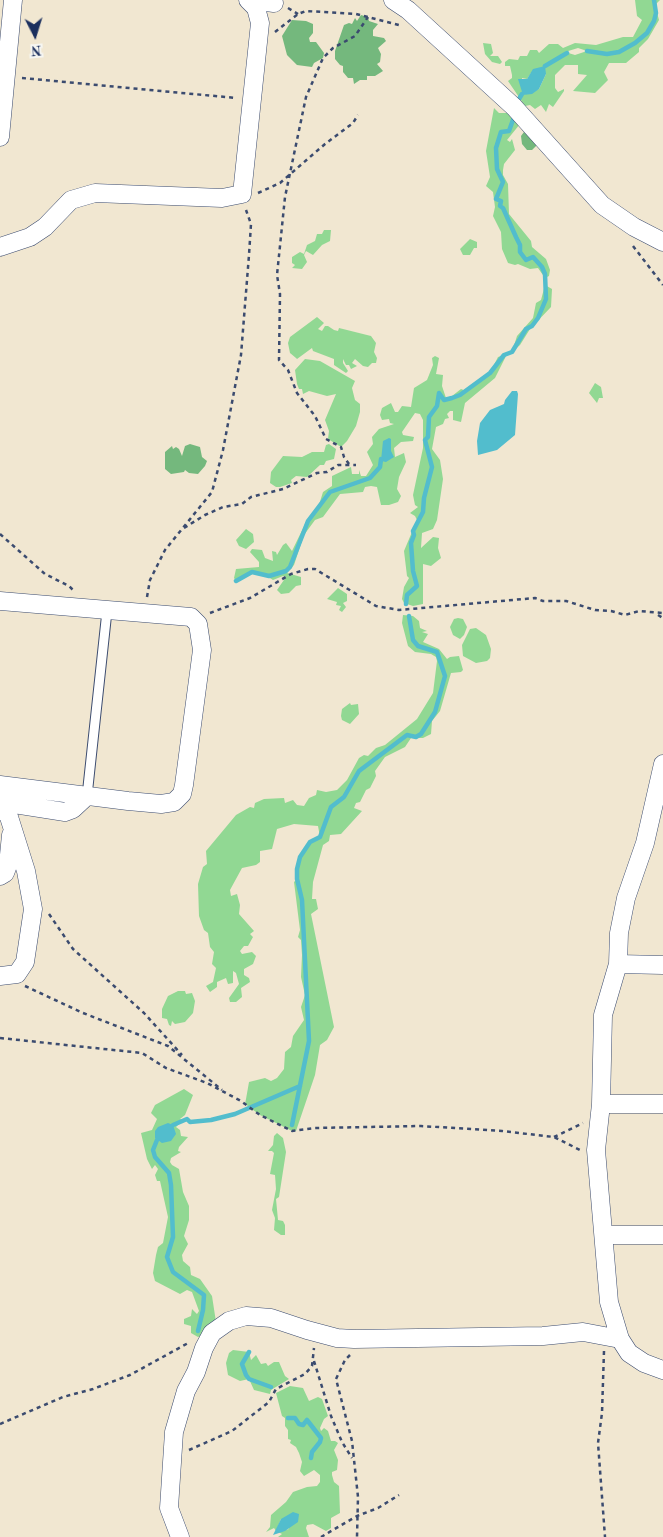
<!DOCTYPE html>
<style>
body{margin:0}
#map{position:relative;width:663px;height:1537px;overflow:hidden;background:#f1e7d1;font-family:"Old Standard TT",serif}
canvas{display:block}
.north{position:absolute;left:10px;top:10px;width:50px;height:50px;-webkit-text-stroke:4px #f6f6f2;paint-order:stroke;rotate:175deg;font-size:14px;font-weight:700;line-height:20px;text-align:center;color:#1b2f5e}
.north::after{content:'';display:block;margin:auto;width:18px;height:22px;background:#1b2f5e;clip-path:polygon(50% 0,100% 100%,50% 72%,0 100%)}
</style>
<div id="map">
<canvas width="663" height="1537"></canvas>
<div class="north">N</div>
</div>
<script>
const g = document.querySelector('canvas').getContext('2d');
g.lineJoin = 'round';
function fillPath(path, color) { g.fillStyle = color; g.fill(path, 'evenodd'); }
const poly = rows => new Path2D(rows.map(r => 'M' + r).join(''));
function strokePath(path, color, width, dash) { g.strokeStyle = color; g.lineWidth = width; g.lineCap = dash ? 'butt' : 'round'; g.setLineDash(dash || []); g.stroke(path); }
const green = poly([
 [635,0,660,0,655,5,659,20,648,39,639,48,639,52,626,63,609,63,604,72,608,80,595,93,573,91,587,75,578,74,578,65,565,65,555,75,555,88,558,92,564,89,564,91,553,107,549,104,546,112,541,105,535,109,530,105,525,106,508,81,512,78,512,75,510,66,505,66,505,62,509,59,518,60,520,56,527,56,530,50,537,50,539,53,549,44,558,44,563,48,575,43,596,45,623,37,633,37,642,20,637,16],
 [578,48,587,51,575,55,565,52],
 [531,73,546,74,539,89,523,95,522,78,527,79],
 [483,43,491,44,493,53,490,56,498,56,502,62,500,64,492,62,485,54],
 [494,108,499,113,506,113,508,110,520,124,507,140,510,142,512,139,515,150,504,164,503,170,503,175,508,184,509,214,531,241,532,247,546,259,550,270,549,276,545,278,538,268,530,269,518,264,515,265,508,263,502,249,501,232,493,216,495,207,493,192,486,186,490,177,486,151],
 [324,230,331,230,330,241,322,245,313,255,306,251,304,255,307,262,302,269,292,268,295,265,292,263,292,257,300,252,304,254,307,245,315,241,317,234,322,234],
 [470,239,477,242,477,248,474,248,470,255,463,255,460,249],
 [545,285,552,289,551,307,530,329,520,345,512,352,517,336,533,318,536,303,541,300],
 [317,317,324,323,318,329,322,331,325,326,328,326,334,330,338,331,339,328,371,336,376,343,374,352,377,358,376,363,372,363,368,367,363,366,355,359,352,363,357,366,351,369,349,365,346,365,343,359,343,363,348,371,346,373,334,365,334,359,313,351,312,348,297,359,296,358,290,353,288,343,290,337],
 [507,354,495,378,465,403,461,422,453,420,453,411,450,411,447,414,449,418,445,419,443,424,436,427,432,449,440,460,443,479,437,520,433,529,422,533,421,548,433,537,439,538,438,548,441,558,431,566,423,564,423,604,413,606,404,603,402,599,404,587,409,578,407,576,404,551,417,520,415,516,410,513,418,507,415,505,413,495,423,448,423,420,420,414,415,413,402,432,403,435,414,437,413,441,401,442,394,448,395,457,404,453,406,462,399,477,397,489,401,496,398,502,389,505,381,505,377,487,371,486,365,487,363,492,340,494,323,517,315,520,304,535,294,565,287,573,301,577,301,585,296,586,289,593,281,594,277,590,286,577,283,576,273,580,263,574,252,572,236,581,234,578,236,569,259,567,259,562,250,552,252,549,262,550,265,558,273,561,272,551,276,552,277,555,283,545,286,543,292,551,307,520,318,508,323,492,332,486,332,476,351,467,352,474,359,474,359,470,361,476,366,476,373,465,367,452,373,444,372,437,379,429,394,424,390,423,389,419,382,420,380,415,382,408,391,403,395,412,398,412,402,406,411,407,414,388,427,380,433,365,432,358,435,356,439,358,436,374,443,375,442,386,446,398,452,396,461,389,466,391,490,373,498,357],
 [305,359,320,361,355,381,352,388,355,400,360,404,360,412,356,426,347,441,341,447,328,439,329,431,325,420,336,394,327,396,309,391,303,394,302,389,299,389,297,384,295,370],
 [595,383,601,387,603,398,599,398,597,403,589,393],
 [329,444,336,449,334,459,326,461,324,465,320,465,307,477,296,476,291,480,292,483,280,487,276,487,270,483,271,472,283,456,302,457,312,452,324,452,326,445],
 [246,529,253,534,254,542,246,549,239,546,236,540],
 [338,588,347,594,347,601,343,603,346,607,342,612,339,610,341,606,336,605,337,602,327,599],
 [403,615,413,616,419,621,420,628,427,631,422,632,428,634,423,642,439,649,447,659,450,657,459,656,463,670,461,672,451,673,440,711,432,721,431,734,423,738,411,738,405,747,385,757,375,771,376,776,370,788,366,790,360,802,356,803,354,808,362,811,341,834,330,835,329,841,323,845,313,882,312,899,316,899,318,909,311,914,334,1027,327,1040,320,1045,315,1075,296,1131,292,1131,260,1115,245,1104,246,1099,249,1082,265,1078,271,1081,277,1078,284,1069,285,1052,291,1047,293,1036,304,1020,301,1007,305,995,301,977,302,955,301,940,298,937,300,930,294,882,297,879,300,857,310,842,320,837,318,826,294,824,277,829,272,849,260,851,260,862,256,865,242,868,230,890,231,896,237,894,240,905,239,914,254,931,250,934,253,937,248,946,244,946,240,951,242,954,252,952,256,956,253,964,244,969,244,975,249,978,250,982,241,988,242,997,236,1002,230,1002,229,998,239,984,236,973,233,971,233,983,228,984,226,978,217,982,217,987,210,992,206,986,213,982,216,968,212,964,214,952,210,947,208,933,204,930,199,916,198,884,203,867,207,864,206,851,236,815,250,807,254,808,255,803,264,799,284,798,285,803,293,800,297,805,304,806,309,798,316,795,317,790,326,792,337,790,347,780,359,758,364,755,368,756,376,748,385,745,417,719,433,693,437,661,436,657,431,654,415,652,408,646,402,623],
 [458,618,463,619,467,627,464,635,460,639,453,635,450,627,454,619],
 [476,628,486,635,491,649,490,658,487,661,476,663,463,656,462,645,470,629],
 [350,703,351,705,358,704,359,714,350,724,342,720,341,716,342,709],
 [178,991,185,991,186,994,192,993,195,1001,193,1013,185,1022,175,1024,172,1021,171,1026,169,1025,167,1019,162,1018,162,1009,168,996],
 [184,1089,193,1095,185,1115,180,1119,183,1120,176,1127,180,1130,181,1136,188,1137,179,1147,178,1151,181,1152,171,1158,170,1162,172,1165,179,1169,183,1192,189,1206,189,1220,184,1236,188,1244,182,1255,183,1261,190,1267,191,1275,200,1279,212,1296,216,1322,207,1325,203,1335,198,1337,191,1333,191,1326,184,1324,184,1319,191,1316,192,1309,197,1314,199,1311,192,1292,187,1290,180,1294,155,1281,153,1273,156,1255,158,1247,163,1243,168,1217,160,1181,157,1181,155,1175,158,1169,155,1165,152,1169,147,1159,141,1133,152,1130,157,1119,151,1113,155,1105],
 [277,1133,283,1138,286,1152,279,1197,276,1199,278,1220,283,1221,285,1225,285,1235,281,1235,274,1230,275,1218,272,1210,276,1189,275,1175,270,1174,274,1153,272,1151,268,1151,273,1145,274,1136],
 [233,1350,249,1352,251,1360,256,1355,261,1364,266,1363,268,1366,274,1362,279,1362,285,1376,289,1379,271,1390,270,1394,254,1390,249,1379,240,1381,228,1375,226,1363,229,1353],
 [290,1386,303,1388,309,1401,318,1397,322,1399,328,1416,324,1419,320,1428,321,1431,324,1428,328,1431,331,1441,335,1441,338,1443,334,1450,338,1460,337,1470,332,1472,332,1475,334,1482,339,1486,340,1513,331,1518,331,1528,326,1531,313,1524,307,1525,306,1528,309,1537,278,1537,282,1534,278,1532,289,1529,281,1519,276,1531,274,1528,266,1532,270,1527,271,1515,286,1502,293,1492,307,1487,317,1486,320,1482,320,1475,314,1470,304,1476,300,1471,302,1462,299,1453,296,1447,290,1443,291,1440,288,1439,288,1430,285,1426,285,1418,282,1416,276,1393]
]);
const forest = poly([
 [361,15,368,17,369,21,378,24,373,30,373,36,384,38,386,41,378,48,381,54,380,62,377,64,383,71,375,76,367,76,367,80,360,80,354,84,353,78,348,78,343,72,343,66,340,65,335,59,335,51,344,25,349,23,352,24,355,18,357,21],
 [292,20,306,21,313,24,313,33,309,38,310,42,316,42,324,53,323,58,314,63,312,67,297,65,287,55,282,36],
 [524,132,537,145,532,150,527,150,522,144,521,136],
 [190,444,200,447,202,457,207,461,205,466,198,474,189,473,185,470,184,472,171,474,165,469,165,452,172,446,173,449,176,447,179,449,182,456,185,446]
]);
const water = poly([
 [545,66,546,74,539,89,532,94,523,95,518,79,527,79,533,69],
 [512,391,517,391,518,394,515,435,497,450,478,455,477,441,480,423,490,410,504,404,505,400],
 [389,438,391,439,391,451,394,457,386,462,381,461,383,441],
 [168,1123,173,1125,176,1134,171,1141,162,1143,155,1138,155,1131,158,1127],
 [293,1512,299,1514,298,1522,285,1531,273,1535,281,1519]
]);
const stream = poly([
 [587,51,607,54,619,52,635,43,647,33,654,21,656,13,654,0],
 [545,66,567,53],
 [519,99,522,94],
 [236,581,252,572,269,576,286,571,290,567,308,521,330,492,370,478,380,467,381,459],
 [406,604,407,595,417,586,413,571,411,543,414,535,413,531,423,512,424,498,432,467,425,440,428,437,429,417,437,406,439,393,444,400,452,398,460,395,490,373,504,355,512,352,526,329,532,326,538,318,546,299,545,274,542,267,533,257,526,260,520,252,520,245,516,237,503,208,500,206,501,201,496,199,503,182,497,169,496,148,501,132,509,131,514,117],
 [173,1125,187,1119,190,1122,211,1120,235,1114,300,1086],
 [292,1125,309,1041,302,900,297,879,297,869,300,857,310,842,320,837,331,807,344,797,359,771,407,735,416,737,421,734,435,712,445,676,437,652,418,646,413,640,409,616],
 [157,1140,153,1150,155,1157,169,1173,171,1185,173,1237,167,1257,173,1272,204,1295,203,1310,198,1331],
 [249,1352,242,1364,246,1375,249,1379,271,1387],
 [288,1418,295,1418,299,1424,303,1425,307,1420,321,1438,320,1442,312,1452,311,1458]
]);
const path = poly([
 [288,8,298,14],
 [275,32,298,14,306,11,356,14,399,25],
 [22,78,236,98],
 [258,193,280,183,325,144,353,123,358,115],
 [633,246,663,285],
 [349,464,344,457,341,447,326,439,315,416,297,393,288,370,279,360,280,294,277,275,285,197,306,97,323,58,333,48,355,36,368,17],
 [184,528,205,515,223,507,242,504,251,497,283,489,317,473,327,472,338,465,356,465],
 [0,534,45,574,69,586,75,592],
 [147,597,150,580,165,550,212,492,223,450,241,355,249,255,251,224,246,210],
 [210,613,250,598,291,574,308,569,315,569,376,606,399,610,535,598,543,601,566,601,595,610,611,611,625,615,639,611,663,613],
 [658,615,663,618],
 [49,914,73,949,144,1013,182,1055],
 [25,986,83,1013,168,1046,222,1090],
 [0,1038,142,1053,166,1068,207,1083,241,1101,260,1115,292,1131,315,1128,421,1126,502,1131,554,1137,580,1150],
 [554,1137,583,1123],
 [604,1351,602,1413,598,1443,605,1537],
 [350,1355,345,1360,336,1379,352,1441,358,1497,357,1537],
 [314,1361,331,1416,342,1442,352,1458],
 [0,1424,63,1397,93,1389,130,1375,190,1342],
 [189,1450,232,1431,269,1402,276,1389,305,1374,312,1366,314,1348],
 [321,1537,357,1516,378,1508,399,1495]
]);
const lane = poly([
 [87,796,107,611]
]);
const street = poly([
 [252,0,274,3],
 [393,0,408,10,514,107,602,205,634,227,663,242],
 [0,137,13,0],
 [0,247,30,237,45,227,71,200,95,193,222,198,242,194,260,23,256,8,248,0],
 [0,601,191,617,198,624,202,650,184,785,182,794,174,802,161,804,128,801,0,785],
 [663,764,645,843,626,898,619,933,618,964,603,1015,601,1104,596,1150,609,1302,620,1339,629,1353,644,1363,663,1370],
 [0,802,65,812,73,809,87,796],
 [0,804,9,817,26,871,33,909,25,962,17,974,0,976],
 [0,876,5,873,8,865,11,835],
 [618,964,663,965],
 [601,1104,663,1104],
 [604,1235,663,1235],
 [180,1537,169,1508,174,1432,186,1391,196,1372,204,1348,212,1333,229,1321,246,1316,271,1318,307,1330,337,1338,354,1339,543,1336,583,1332,620,1339]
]);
fillPath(green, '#91d893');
fillPath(forest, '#74b87d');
fillPath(water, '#52bdcd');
strokePath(stream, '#52bdcd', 4.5);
strokePath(lane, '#3b4b6f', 11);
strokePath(street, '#3b4b6f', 19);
strokePath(path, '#3b4b6f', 2.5, [4, 4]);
strokePath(lane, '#fff', 9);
strokePath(street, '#fff', 18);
</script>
